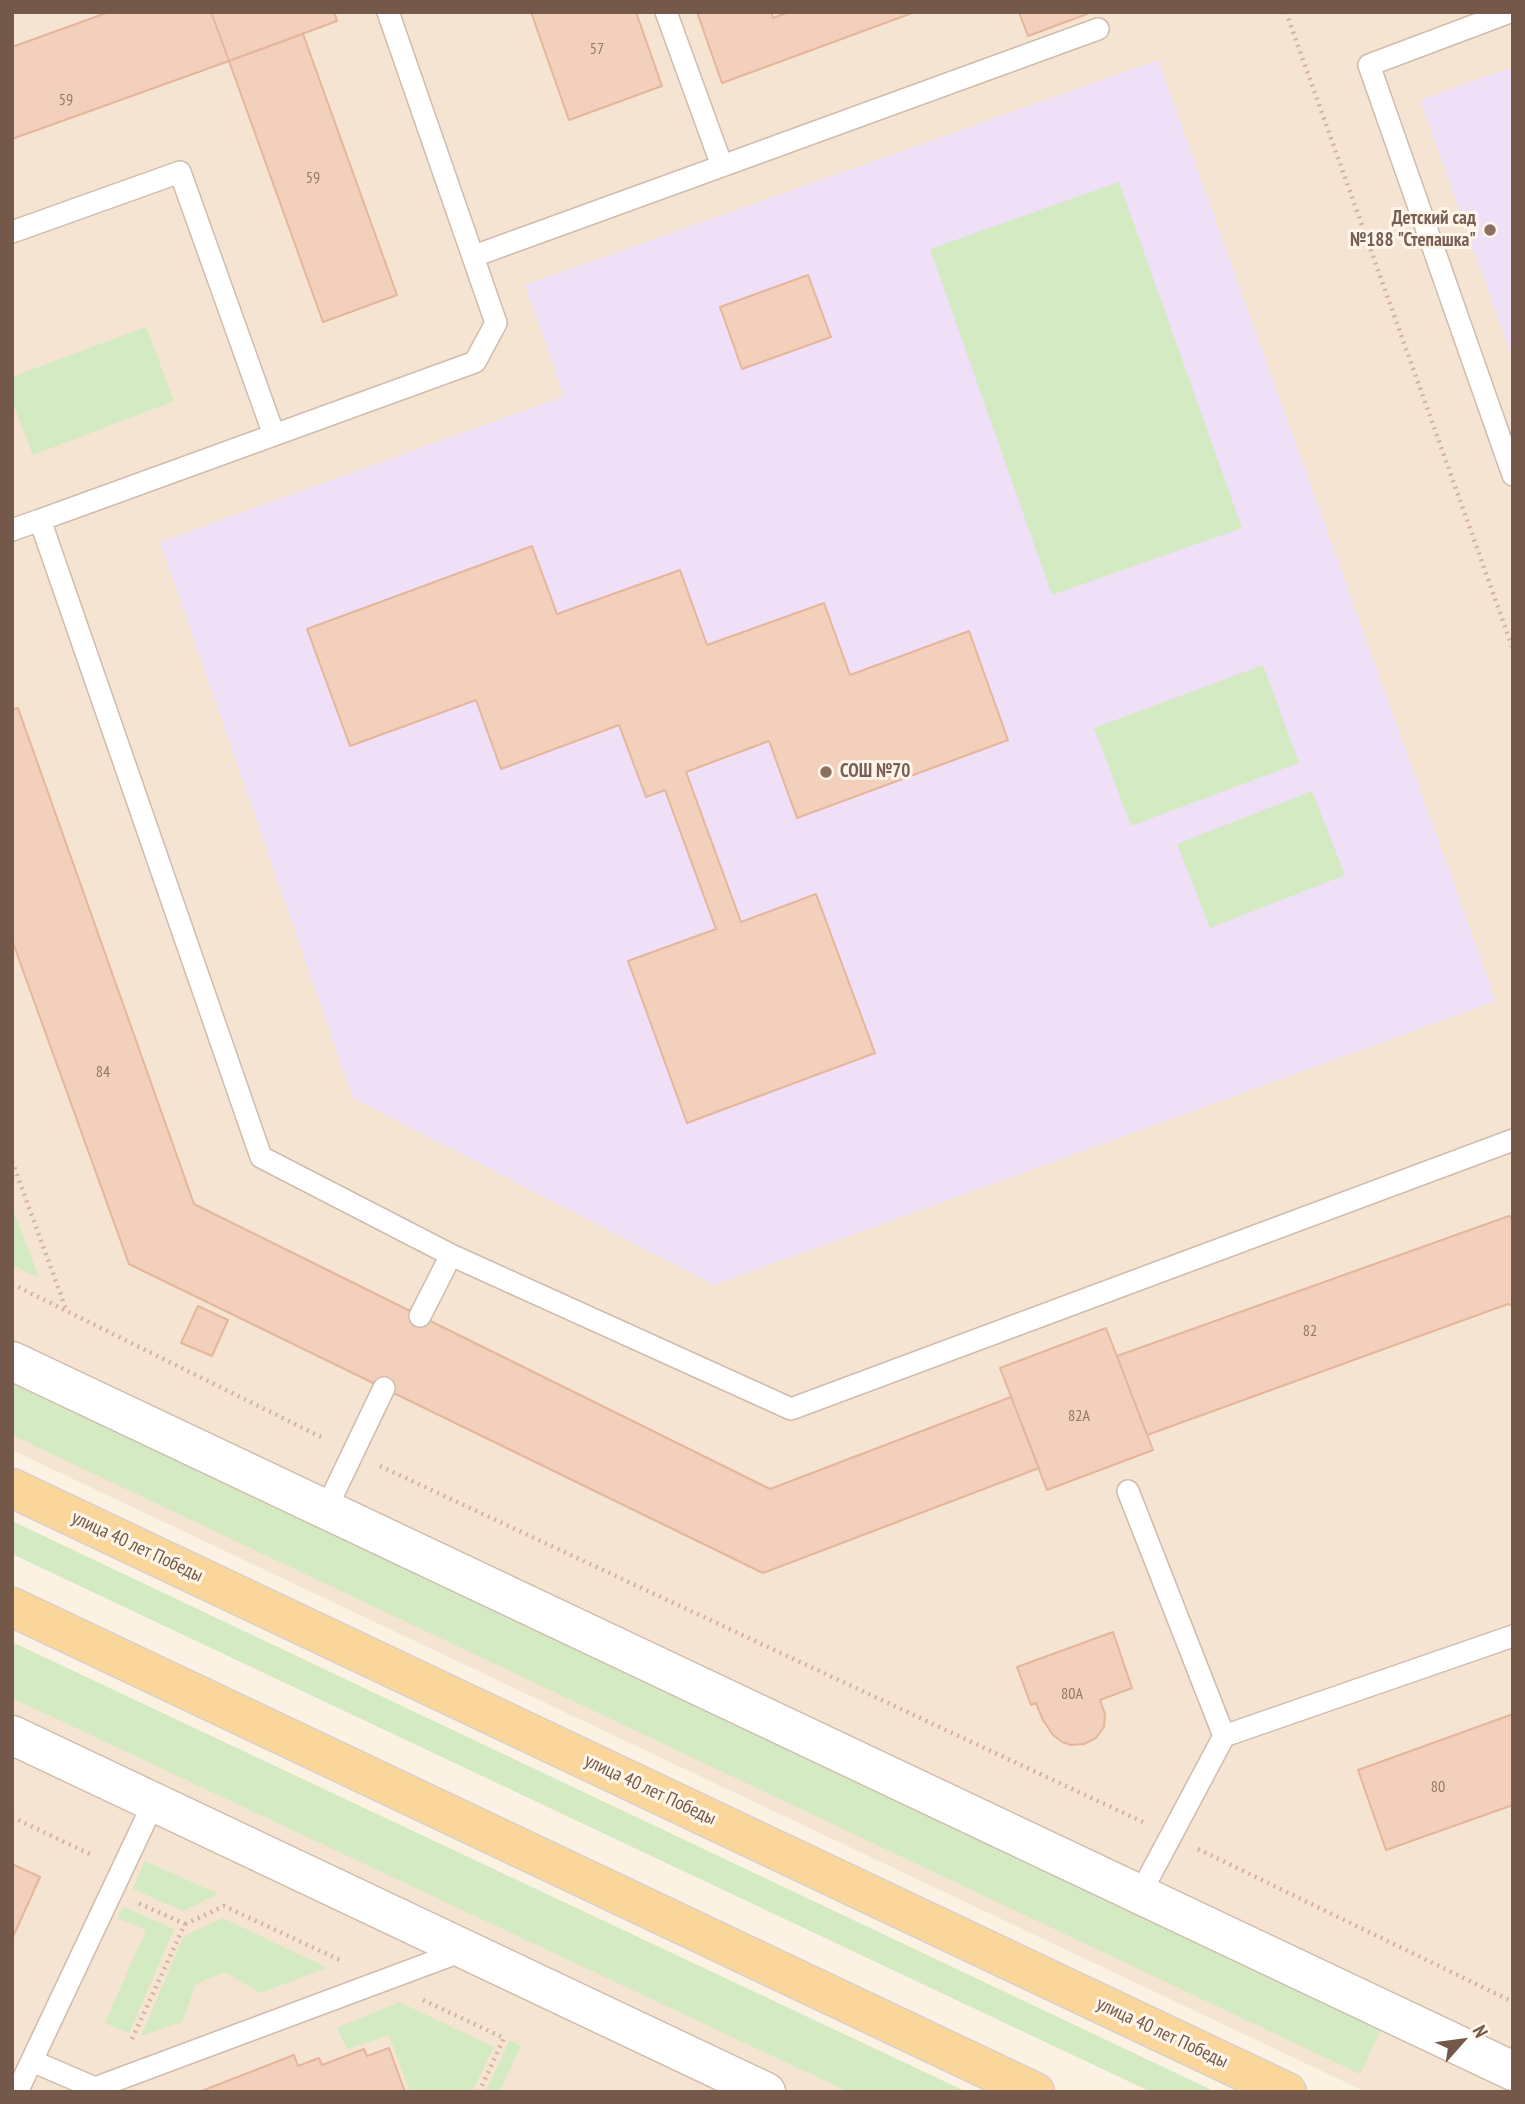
<!DOCTYPE html>
<meta charset="utf-8">
<style>
body{margin:0}
#map{position:relative;width:1525px;height:2104px;overflow:hidden;background:#fcf2e3;font-family:"PT Sans Narrow",sans-serif}
canvas{display:block}
.frame{position:absolute;inset:0;border:14px solid #745849;pointer-events:none}
.north{position:absolute;left:1427px;top:2006px;width:70px;height:70px;-webkit-text-stroke:5px #fff6e9;paint-order:stroke;rotate:62deg;font-size:19px;font-weight:700;line-height:28px;text-align:center;color:#745849}
.north::after{content:'';display:block;margin:auto;width:24px;height:32px;background:#745849;clip-path:polygon(50% 0,100% 100%,50% 72%,0 100%)}
</style>
<div id="map">
<canvas width="1525" height="2104"></canvas>
<div class="frame"></div>
<div class="north">N</div>
</div>
<script>
const g = document.querySelector('canvas').getContext('2d');
g.lineJoin = 'round';
function fillPath(path, color) { g.fillStyle = color; g.fill(path, 'evenodd'); }
const poly = rows => new Path2D(rows.map(r => 'M' + r).join(''));
function strokePath(path, color, width, dash) { g.strokeStyle = color; g.lineWidth = width; g.lineCap = dash ? 'butt' : 'round'; g.setLineDash(dash || []); g.stroke(path); }
function write(font, color, halo, rows, align = 'center') {
  g.font = font + ' "PT Sans Narrow",sans-serif'; g.lineWidth = 6; g.setLineDash([]); g.textBaseline = 'middle'; g.strokeStyle = halo; g.fillStyle = color; for (const [text, x, y, turn = 0] of rows) {
    g.save(); g.translate(x, y); g.rotate((+turn || 0) * Math.PI / 180); g.textAlign = isNaN(turn) ? turn : align; if (halo) g.strokeText(text, 0, 0); g.fillText(text, 0, 0); g.restore();
  }
}
const residential = poly([
 [12,12,1513,12,1513,2092,1366,2092,12,1450],
 [12,1698,854,2092,12,2092]
]);
const education = poly([
 [1158,60,1496,1001,714,1285,353,1098,160,542,564,396,525,285],
 [1513,67,1513,360,1420,100]
]);
const green = poly([
 [1119,182,1242,528,1052,595,930,249],
 [146,327,174,401,33,455,12,401,12,377],
 [1263,665,1299,763,1131,826,1094,728],
 [1312,791,1345,875,1210,928,1177,844],
 [12,1207,39,1278,12,1265],
 [12,1376,1383,2025,1360,2074,12,1435],
 [12,1521,1216,2092,1151,2092,12,1554],
 [12,1642,967,2092,849,2092,12,1698],
 [145,1861,218,1894,183,1911,133,1889],
 [123,1907,174,1929,129,2033,105,2023,146,1930,118,1918],
 [223,1918,327,1968,260,1993,225,1972,196,1984,182,2022,141,2036,184,1936],
 [399,2002,494,2047,472,2092,410,2092,389,2035,347,2049,337,2028],
 [510,2040,521,2046,499,2092,485,2092]
]);
const building = poly([
 [109,12,211,12,229,61,12,139,12,47,109,12],
 [211,12,334,12,337,21,229,61,211,12],
 [531,12,636,12,662,86,569,120,531,12],
 [697,12,771,12,773,18,789,12,915,12,722,83,697,12],
 [1019,12,1086,12,1087,14,1028,36,1019,12],
 [303,34,397,295,323,322,229,61,303,34],
 [808,275,831,337,742,369,720,307,808,275],
 [532,546,557,614,680,570,707,645,824,603,850,675,969,631,1008,740,797,818,769,741,686,772,741,922,816,894,875,1053,687,1123,628,961,716,929,665,790,646,797,619,725,501,769,476,700,350,746,307,629,532,546],
 [18,708,194,1204,770,1489,1011,1397,1039,1468,763,1573,129,1264,12,940,12,710,18,708],
 [1509,1216,1513,1218,1513,1306,1508,1304,1147,1435,1117,1356,1509,1216],
 [198,1306,228,1320,212,1356,181,1343,198,1306],
 [1106,1328,1153,1450,1047,1490,1000,1368,1106,1328],
 [1113,1632,1132,1688,1100,1700,1105,1714,1104,1727,1096,1738,1084,1744,1071,1745,1062,1742,1053,1735,1043,1720,1036,1703,1031,1705,1017,1667,1113,1632],
 [1513,1714,1513,1805,1386,1850,1358,1770,1513,1714],
 [12,1864,40,1877,12,1939,12,1864],
 [389,2048,405,2092,199,2092,294,2055,298,2066,319,2058,322,2065,364,2049,367,2056,389,2048]
]);
const path = poly([
 [1286,12,1513,649],
 [12,1161,66,1309],
 [12,1284,325,1439],
 [380,1466,1143,1822],
 [12,1817,94,1856],
 [1198,1849,1513,2002],
 [185,1924,224,1906,342,1961],
 [423,2000,504,2038,479,2092],
 [132,2039,185,1924,138,1903]
]);
const lane = poly([
 [1510,12,1369,65,1513,475],
 [722,166,1098,29],
 [12,232,180,172,274,435],
 [474,256,722,166,666,12],
 [40,520,475,362,496,323,388,12],
 [12,530,40,520,261,1157,451,1255,791,1409,1513,1140],
 [420,1316,451,1255],
 [1128,1491,1224,1736],
 [326,1509,384,1388],
 [1140,1894,1224,1736,1513,1636],
 [32,2061,95,2088,465,1950],
 [17,2092,154,1802]
]);
const street = poly([
 [12,1361,1513,2071],
 [12,1735,766,2092]
]);
const primary = poly([
 [12,1488,1287,2092],
 [12,1607,1035,2092]
]);
const markers = [
 [1490,230,7,"#8d6e63"],
 [826,772,7,"#8d6e63"]
];
const numberNames = [
 ["57",597,49],
 ["59",66,100],
 ["59",313,178],
 ["84",103,1072],
 ["82",1310,1331],
 ["82А",1079,1416],
 ["80А",1072,1694],
 ["80",1438,1787]
];
const educationNames = [
 ["Детский сад",1476,219],
 ["№188 \"Степашка\"",1476,241],
 ["СОШ №70",840,772,"left"]
];
const streetNames = [
 ["улица 40 лет Победы",137,1547,25],
 ["улица 40 лет Победы",650,1790,25],
 ["улица 40 лет Победы",1162,2033,25]
];
fillPath(residential, '#f4e4d1');
fillPath(education, '#efe0f8');
fillPath(green, '#d3eac2');
fillPath(building, '#f2d0bb');
strokePath(building, '#e5b69b', 2);
strokePath(lane, '#d0bcad', 24);
strokePath(street, '#d0bcad', 41);
strokePath(primary, '#d8d0cc', 41);
strokePath(path, '#d7b39e', 4.5, [2, 5]);
strokePath(lane, '#fff', 21);
strokePath(street, '#fff', 38);
strokePath(primary, '#fbd69b', 38);
for (const [x, y, r, color] of markers) { const dot = new Path2D(); dot.arc(x, y, r, 0, 2 * Math.PI); g.fillStyle = color; g.fill(dot); strokePath(dot, '#fff6e9', 2.5); }
write('16px', '#947666', null, numberNames);
write('bold 19px', '#785e54', '#fff6e9', educationNames, 'right');
write('19px', '#745849', '#fff6e9', streetNames);
</script>
